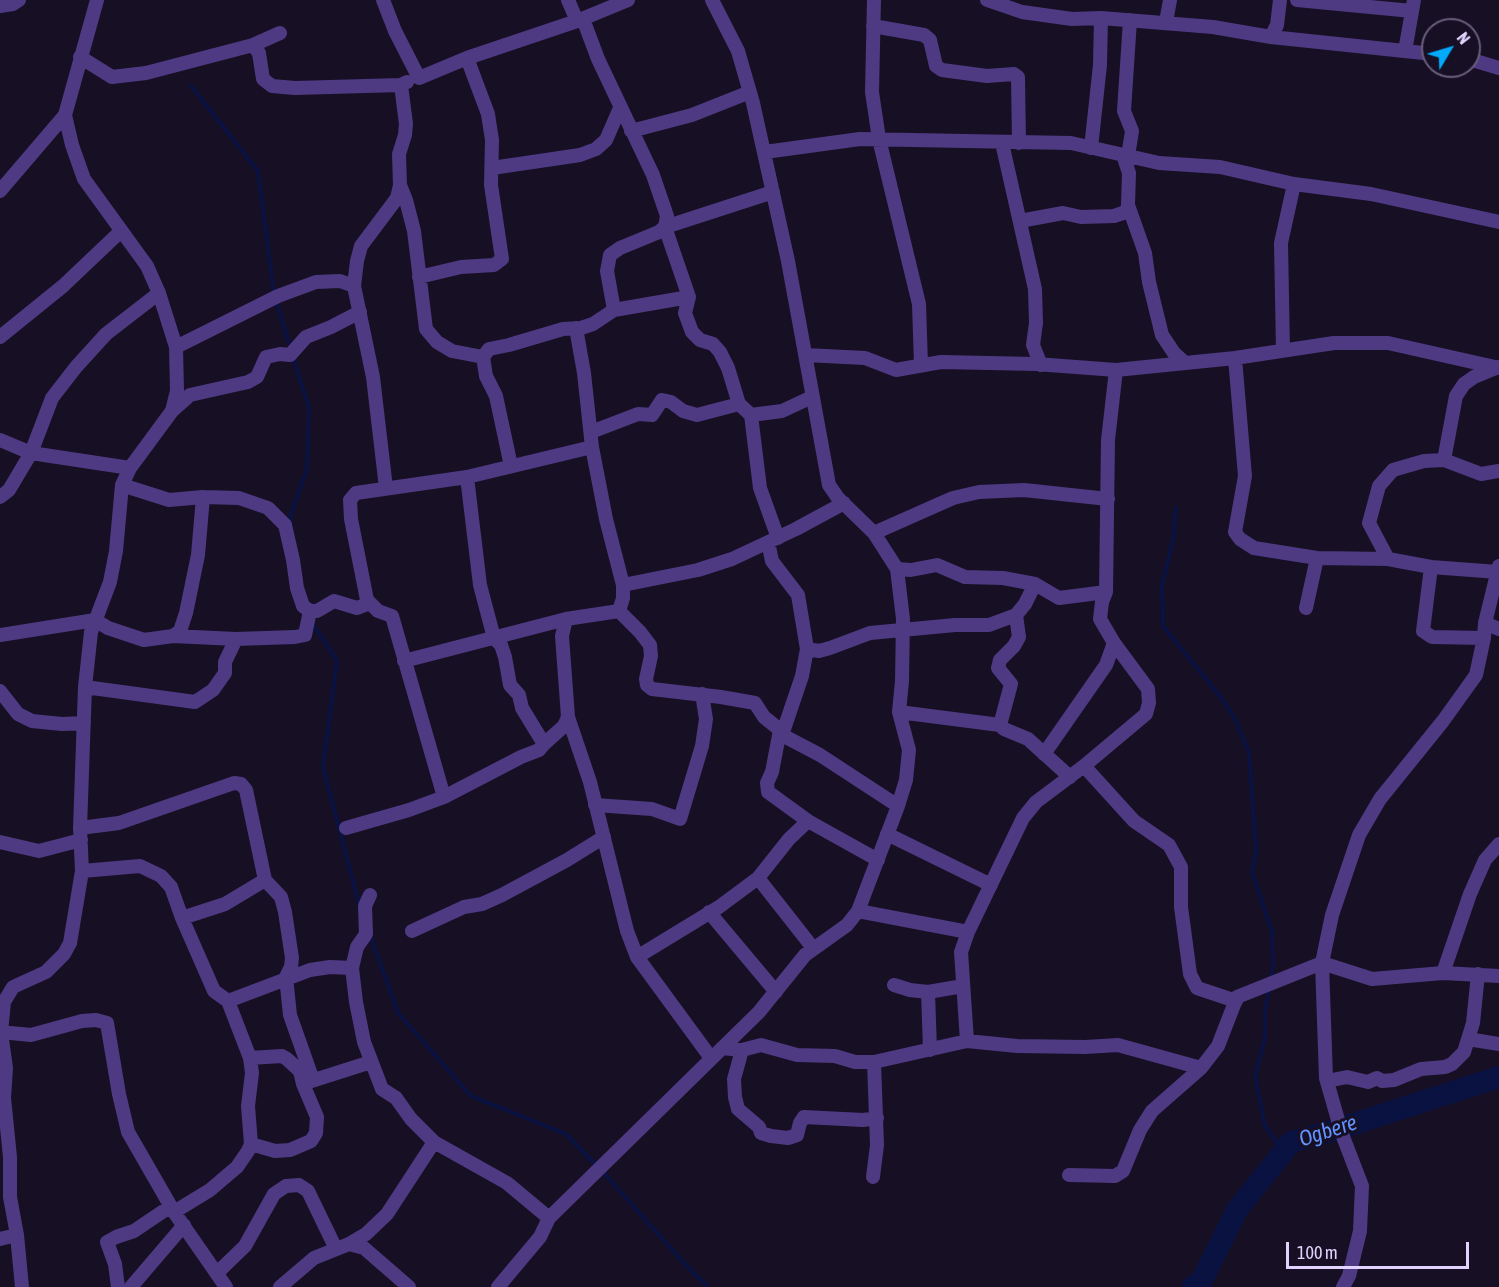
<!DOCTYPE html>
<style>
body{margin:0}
#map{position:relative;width:1499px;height:1287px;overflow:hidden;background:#170f24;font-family:"Asap Condensed",sans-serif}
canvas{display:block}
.north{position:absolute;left:1421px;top:18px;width:60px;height:60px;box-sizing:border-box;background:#170f24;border:2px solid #685d7b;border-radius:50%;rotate:52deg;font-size:16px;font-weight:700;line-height:24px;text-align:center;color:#e2d3fe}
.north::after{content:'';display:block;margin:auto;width:21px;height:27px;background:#03a9fa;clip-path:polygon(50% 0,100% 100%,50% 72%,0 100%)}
.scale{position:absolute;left:1286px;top:1242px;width:183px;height:27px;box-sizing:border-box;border:3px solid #e2d3fe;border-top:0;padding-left:8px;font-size:18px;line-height:21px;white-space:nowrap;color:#e2d3fe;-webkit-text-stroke:4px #170f24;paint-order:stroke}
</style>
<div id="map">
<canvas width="1499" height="1287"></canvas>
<div class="north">N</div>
<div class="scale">100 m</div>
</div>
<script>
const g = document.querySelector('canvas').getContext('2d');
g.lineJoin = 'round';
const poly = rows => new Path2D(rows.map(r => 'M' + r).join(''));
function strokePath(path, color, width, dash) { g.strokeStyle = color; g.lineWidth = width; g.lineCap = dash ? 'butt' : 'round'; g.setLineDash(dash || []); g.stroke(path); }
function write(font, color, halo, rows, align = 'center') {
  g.font = font + ' "Asap Condensed",sans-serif'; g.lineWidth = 6; g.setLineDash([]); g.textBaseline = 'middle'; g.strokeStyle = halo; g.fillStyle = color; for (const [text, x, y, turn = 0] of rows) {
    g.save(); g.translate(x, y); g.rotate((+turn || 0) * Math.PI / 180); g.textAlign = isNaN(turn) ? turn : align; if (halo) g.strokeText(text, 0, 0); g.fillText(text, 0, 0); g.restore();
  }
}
const stream = poly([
 [191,86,258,171,274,294,291,350],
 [1176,508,1173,540,1162,585,1163,626,1223,700,1234,717,1249,752,1256,850,1252,872,1272,931,1273,964,1271,978],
 [291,527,290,517,307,469,309,408,293,357],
 [312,623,337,660,323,767,360,908],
 [370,935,398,1013,471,1096,566,1134,597,1166],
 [1269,989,1265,1010,1265,1038,1255,1076,1265,1126,1279,1145,1291,1142],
 [602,1171,684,1263,708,1287]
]);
const river = poly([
 [1193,1287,1202,1280,1237,1210,1291,1142,1335,1130,1499,1077]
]);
const minor = poly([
 [383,0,395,31,419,78,467,58,577,21,628,0],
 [568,0,577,21],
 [874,0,872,92,879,139,919,304,921,365],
 [987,0,1022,12,1072,19,1101,18,1213,27,1271,37,1433,54],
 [1297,0,1412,11],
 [0,6,13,4,19,0],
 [583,19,598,59,653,175,667,216,665,227,689,297,685,313,692,332,700,340,713,344,720,352,728,368,739,404,751,415,760,488,778,538],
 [1166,22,1170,0],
 [873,26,924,35,930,40,936,66,942,70,987,76,1014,74,1018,77,1019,143],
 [1271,37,1277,25,1280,0],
 [253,45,259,53,263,79,272,86,295,88,401,85,407,82],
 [1405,51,1414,0],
 [80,57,112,77,146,73,253,45,280,33],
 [1469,59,1499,68],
 [631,131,692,115,750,92],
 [1002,143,1035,289,1036,323,1033,345,1041,365],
 [1091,148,1100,65,1101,18],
 [765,152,860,139,1071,143,1159,163,1220,167,1294,184,1371,194,1499,222],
 [1123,155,1129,173,1128,205,1145,253,1149,282,1162,335,1174,353,1185,363],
 [1128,156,1132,131,1124,111,1130,20],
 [492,168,580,155,596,149,606,140,620,108],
 [400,185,406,200,414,231,426,329,437,342,452,351,483,357],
 [0,191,65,115],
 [1020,221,1063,213,1081,217,1114,216,1123,213,1129,208],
 [419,277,461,267,494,265,502,259,491,185,492,140,488,114,467,58],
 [614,310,607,271,610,255,620,248,659,232,665,227,773,192],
 [576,328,584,373,592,447,606,519,623,585,623,598,619,611],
 [0,337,63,286,121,231],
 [176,347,278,296,316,282,340,281,354,286],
 [1283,351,1281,243,1294,184],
 [805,355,865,358,896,370,941,362,1036,364,1116,370,1235,358,1334,343,1388,343,1499,368],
 [1235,358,1245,476,1235,532,1240,539,1254,548,1317,558,1388,559,1431,567,1498,572],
 [172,411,190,395,248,382,257,377,266,357,280,354,290,355,306,337,331,327,360,312],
 [751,415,782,411,812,397],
 [591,432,638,414,652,415,662,400,671,402,683,411,697,415,739,404],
 [0,440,31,453,130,468],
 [1444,460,1456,396,1464,384,1474,377,1498,367],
 [511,466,496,396,486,376,483,357,489,349,509,345,563,329,581,328,593,324,614,310,689,297],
 [467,477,480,585,494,638,501,645,505,657,510,685,519,695,522,708,544,744],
 [122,485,169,500,203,497,239,498,268,508,285,525,293,560,297,588,303,606,310,611,317,611,334,601,357,608,370,603],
 [386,488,373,377,354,286,357,261,361,246,397,198,400,185,399,154,405,135,406,124,401,85],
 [0,497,9,490,31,453,52,398,76,367,106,334,159,293],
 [874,533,953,498,979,492,1024,490,1108,499],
 [768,542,772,561,798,595,807,649,802,676,782,735],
 [1388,559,1369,523,1379,486,1393,470,1424,461,1444,460,1481,474,1499,471],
 [1431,567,1423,631,1432,637,1484,638],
 [897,569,911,570,937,565,965,577,1003,578,1035,584,1059,598,1106,592],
 [623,585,698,570,732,559,796,529,844,503],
 [1306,608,1317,558],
 [619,611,640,632,650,645,651,656,646,679,647,685,652,689,721,697,755,703,764,717,780,730,782,735,820,755,898,806],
 [566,619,562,636,568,717,590,782,627,931,637,957,711,1058],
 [1485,623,1499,629],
 [0,635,95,620,108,628,144,640,173,636,180,631,186,613,198,555,203,497],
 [173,636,236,639],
 [807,649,819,651,830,648,870,633,955,625,989,625,1016,615,1025,604,1035,584],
 [404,661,566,619,619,611],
 [85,687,195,702,213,690,225,673,225,662,236,639,295,637,305,635,310,611],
 [0,691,18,714,32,721,62,724,84,723],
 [899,712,1000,725,1004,729,1028,739,1070,777],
 [1000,725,1011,684,998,668,1000,660,1014,646,1019,637,1016,615],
 [780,730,772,772,767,783,768,792,808,821,878,860],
 [1044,754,1106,665,1114,643],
 [1084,766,1134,821,1169,845,1181,867,1181,907,1190,974,1197,988,1236,1001],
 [444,797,392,616,378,611,367,600,351,519,350,500,356,493,467,477,592,447],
 [595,805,652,809,680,819,702,746,706,719,702,694],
 [80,828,119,823,234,783,241,784,246,790,265,880,281,897,285,912,292,958,291,967,286,977,290,1015,313,1080],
 [346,828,409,810,444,797,521,757,539,750,544,744,564,726,568,717],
 [887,834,991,885],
 [0,842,39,851,81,840],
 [82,871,140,866,161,876,171,887,182,918,214,991,228,1001,250,1058,252,1073,248,1106,251,1144,248,1151,237,1167,210,1190,174,1212],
 [758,878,813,948],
 [370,895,365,906,366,934,357,947,352,968,356,1002,364,1042,382,1089,396,1098,411,1119,434,1142,507,1183,549,1218],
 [858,911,968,932],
 [709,912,776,992],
 [182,918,225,904,265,880],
 [412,931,464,907,482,904,502,895,567,860,604,837],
 [637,957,719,907,758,878,789,839,808,821],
 [1443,973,1470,894,1485,860,1499,844],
 [894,985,910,990,928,992,963,986],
 [928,992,930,1050],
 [228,1001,310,970,330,967,352,968],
 [0,1032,31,1035,82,1021,96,1020,107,1023,119,1094,128,1132,174,1212,226,1287],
 [1468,1039,1499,1044],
 [967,1041,961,952,968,932,1023,818,1036,802,1084,766,1146,714,1149,703,1148,689,1114,643,1100,619,1102,602,1106,592,1108,440,1116,370],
 [722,1048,742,1050,761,1045,797,1055,835,1056,855,1062,874,1062,967,1041,1017,1046,1085,1047,1118,1045,1201,1068],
 [742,1050,734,1079,735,1097,738,1109,759,1127,761,1133,771,1136,788,1138,797,1135,800,1123,804,1117,863,1120,877,1118],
 [250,1058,282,1056,287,1059,300,1071,303,1084,317,1117,316,1133,311,1141,290,1150,275,1151,251,1144],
 [1327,1081,1347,1077,1368,1082,1377,1078,1382,1081,1394,1080,1421,1069,1445,1067,1452,1064,1464,1052,1473,1023,1478,974],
 [305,1083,371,1062],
 [1069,1175,1115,1176,1123,1171,1140,1130,1152,1111,1201,1068,1218,1046,1237,997,1322,963,1372,979,1443,973,1499,976],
 [873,1177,877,1145,874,1062],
 [0,1239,17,1235],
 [349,1244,364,1248,409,1287],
 [217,1273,245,1246,274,1194,286,1186,299,1185,308,1191,336,1249],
 [22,1287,17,1235,10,1197,10,1157,4,1098,6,1068,1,1032,4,1002,13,987,46,972,64,954,70,943,82,871,80,828,85,687,91,632,110,582,116,551,122,485,130,468,172,411,177,391,176,347,159,293,147,266,84,179,72,145,65,115,97,0],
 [118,1287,115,1264,107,1242,116,1237,134,1231,171,1206],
 [131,1287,184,1225],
 [280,1287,314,1258,349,1244,366,1234,387,1214,434,1142],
 [498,1287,540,1237,549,1218,759,1012,805,955,847,925,858,911,898,806,906,780,909,750,899,712,902,681,903,619,897,569,874,533,838,498,829,485,788,261,753,103,738,51,712,0],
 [1343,1287,1349,1276,1360,1231,1362,1186,1342,1134,1326,1078,1322,963,1332,915,1359,835,1380,799,1443,721,1476,675,1484,638,1485,623,1499,566]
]);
const waterNames = [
 ["Ogbere",1328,1131,-18]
];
strokePath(stream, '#0a1242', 4);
strokePath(river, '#0a1242', 22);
strokePath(minor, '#4e3a83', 14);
write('italic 22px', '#6292fd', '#170f24', waterNames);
</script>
